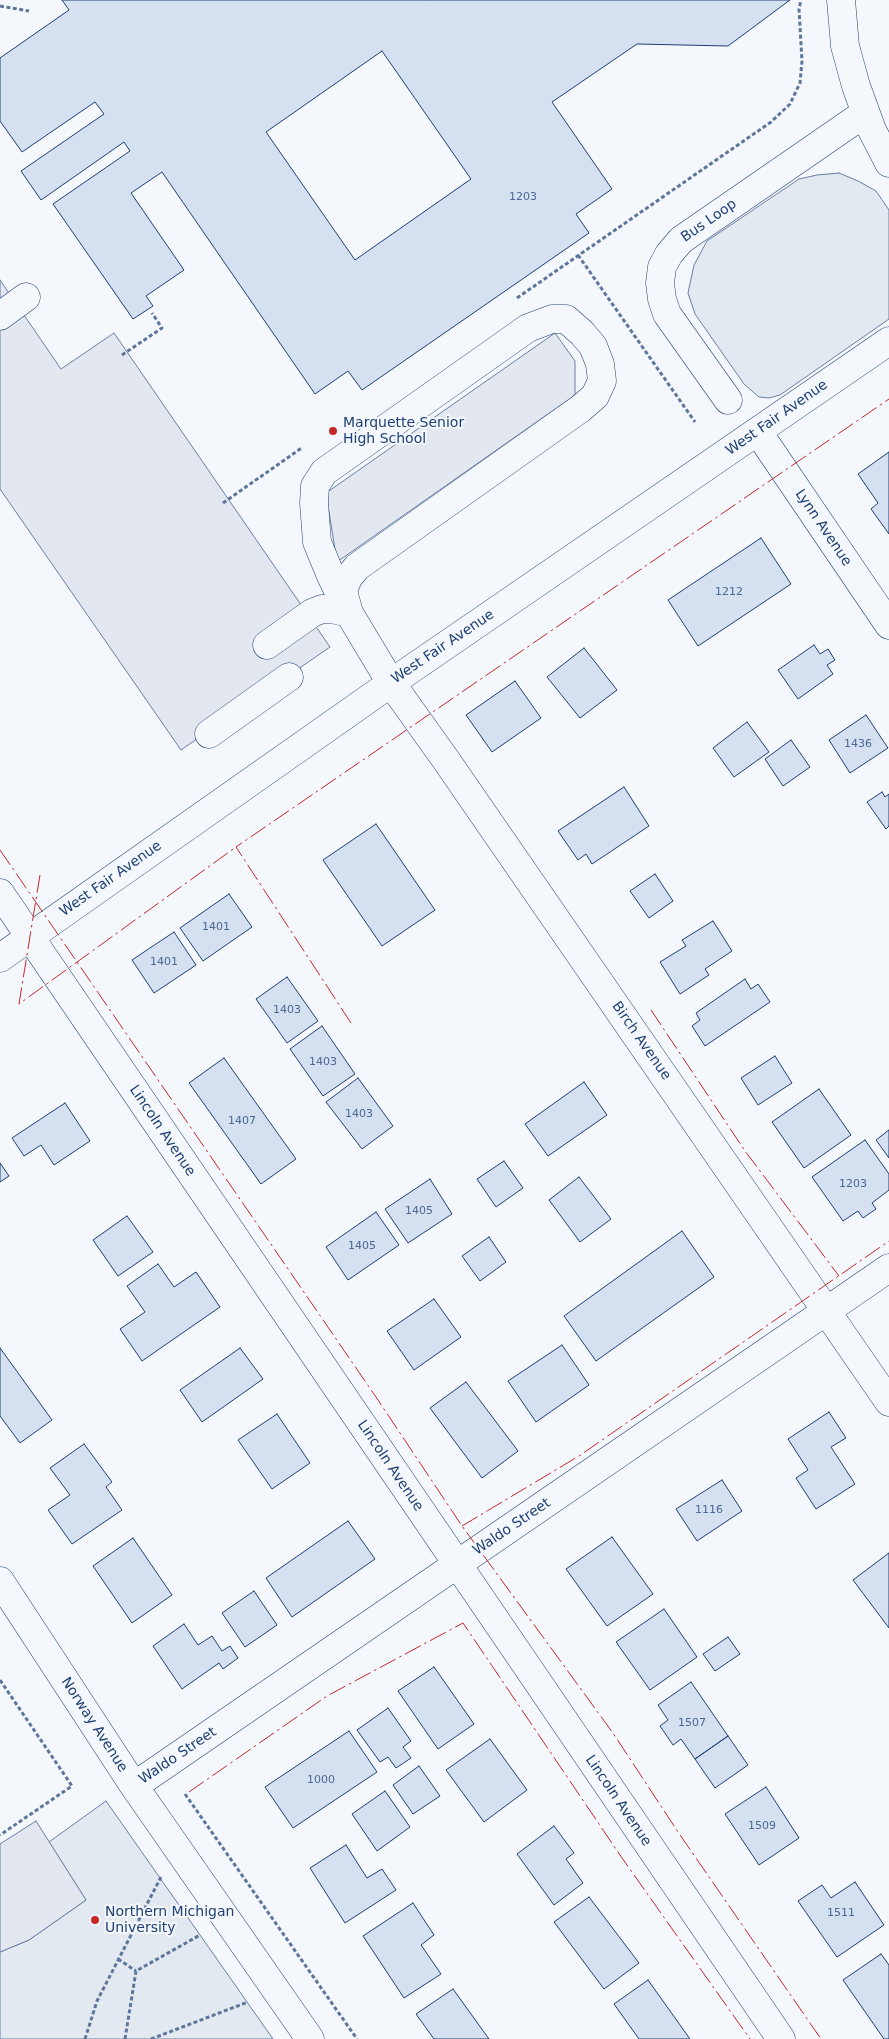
<!DOCTYPE html>
<style>
body{margin:0}
canvas{display:block;background:#f4f7fb}
</style>
<canvas width="889" height="2039"></canvas>
<script>
const g = document.querySelector('canvas').getContext('2d');
g.lineJoin = 'round';
function fillPath(path, color) { g.fillStyle = color; g.fill(path, 'evenodd'); }
const poly = rows => new Path2D(rows.map(r => 'M' + r).join(''));
function strokePath(path, color, width, dash) { g.strokeStyle = color; g.lineWidth = width; g.lineCap = dash ? 'butt' : 'round'; g.setLineDash(dash || []); g.stroke(path); }
function write(font, color, halo, rows, align = 'center') {
  g.font = font + ' "DejaVu Sans",sans-serif'; g.lineWidth = 4; g.setLineDash([]); g.textBaseline = 'middle'; g.strokeStyle = halo; g.fillStyle = color; for (const [text, x, y, turn = 0] of rows) {
    g.save(); g.translate(x, y); g.rotate((+turn || 0) * Math.PI / 180); g.textAlign = isNaN(turn) ? turn : align; if (halo) g.strokeText(text, 0, 0); g.fillText(text, 0, 0); g.restore();
  }
}
const green = poly([
 [839,173,858,181,876,191,889,210,889,319,780,395,769,398,759,397,744,384,695,314,688,293,694,265,707,241,799,179,817,175,839,173],
 [106,1801,273,2039,0,2039,0,1952,29,1940,86,1900,49,1842,106,1801]
]);
const parking = poly([
 [0,280,61,369,114,333,330,647,181,750,0,489,0,280],
 [555,333,575,361,575,395,337,562,326,493,555,333],
 [36,1821,86,1900,29,1940,0,1952,0,1844,36,1821]
]);
const building = poly([
 [62,0,790,0,728,46,637,44,552,102,612,189,576,214,589,233,362,390,348,371,315,394,162,172,131,193,184,270,146,296,153,306,133,319,53,204,130,151,124,142,41,200,21,171,104,114,95,102,22,152,0,121,0,58,69,10,62,0],
 [382,51,471,179,355,260,266,132,382,51],
 [889,452,889,534,871,509,878,503,858,474,889,452],
 [761,538,791,584,698,646,668,600,761,538],
 [814,645,820,654,828,649,835,660,827,665,833,674,798,699,778,670,814,645],
 [584,648,617,690,580,718,547,677,584,648],
 [515,681,541,718,492,752,466,715,515,681],
 [866,715,888,748,850,773,829,740,866,715],
 [747,722,769,752,734,777,713,748,747,722],
 [791,740,810,767,783,786,765,759,791,740],
 [624,787,649,826,592,864,586,854,578,860,558,831,624,787],
 [882,792,885,797,889,794,889,826,886,829,867,802,882,792],
 [376,824,435,910,382,946,323,860,376,824],
 [655,874,673,901,649,918,630,891,655,874],
 [229,894,252,927,203,961,180,928,229,894],
 [713,921,732,951,705,969,709,975,680,994,660,962,686,946,682,940,713,921],
 [174,932,196,965,154,993,132,960,174,932],
 [287,977,318,1021,287,1043,256,999,287,977],
 [745,979,751,989,758,984,770,1002,705,1046,692,1026,700,1020,696,1013,745,979],
 [322,1026,355,1074,323,1096,290,1049,322,1026],
 [775,1056,792,1083,758,1105,741,1078,775,1056],
 [224,1058,296,1159,261,1184,189,1083,224,1058],
 [358,1078,393,1126,362,1149,326,1102,358,1078],
 [584,1082,607,1115,548,1156,525,1124,584,1082],
 [819,1089,851,1135,804,1168,772,1122,819,1089],
 [65,1103,90,1141,54,1165,41,1145,24,1156,12,1138,65,1103],
 [889,1130,889,1158,876,1140,889,1130],
 [865,1140,889,1174,889,1190,872,1203,876,1209,863,1218,858,1211,843,1221,812,1177,865,1140],
 [504,1161,523,1188,496,1207,477,1179,504,1161],
 [0,1163,9,1176,0,1182,0,1163],
 [579,1177,611,1219,580,1242,549,1200,579,1177],
 [430,1179,452,1214,408,1243,385,1209,430,1179],
 [376,1212,399,1245,348,1280,326,1247,376,1212],
 [127,1216,153,1252,118,1276,93,1240,127,1216],
 [682,1231,714,1277,596,1361,564,1316,682,1231],
 [489,1237,506,1262,480,1281,462,1256,489,1237],
 [158,1264,174,1287,196,1272,220,1307,142,1361,120,1329,145,1312,127,1286,158,1264],
 [434,1299,461,1337,414,1370,387,1331,434,1299],
 [562,1345,589,1385,536,1422,508,1381,562,1345],
 [0,1348,52,1420,20,1443,0,1416,0,1348],
 [240,1348,263,1379,202,1422,180,1390,240,1348],
 [466,1382,518,1451,482,1478,430,1408,466,1382],
 [829,1412,846,1438,831,1447,855,1484,816,1509,796,1478,808,1470,788,1439,829,1412],
 [277,1414,310,1463,272,1489,238,1440,277,1414],
 [84,1444,112,1482,106,1487,122,1510,72,1544,48,1510,70,1495,50,1468,84,1444],
 [722,1480,742,1511,697,1541,676,1509,722,1480],
 [348,1521,375,1559,292,1617,266,1578,348,1521],
 [612,1537,653,1594,607,1626,566,1569,612,1537],
 [133,1538,172,1595,132,1623,93,1566,133,1538],
 [889,1553,889,1628,853,1580,889,1553],
 [254,1591,277,1625,245,1647,222,1613,254,1591],
 [664,1609,697,1657,650,1690,616,1642,664,1609],
 [184,1624,198,1645,212,1636,222,1651,230,1646,238,1658,223,1669,219,1663,182,1689,153,1646,184,1624],
 [728,1637,740,1654,715,1671,703,1654,728,1637],
 [434,1667,474,1724,438,1749,398,1691,434,1667],
 [691,1682,728,1736,695,1759,681,1739,673,1745,660,1726,668,1720,658,1705,691,1682],
 [388,1708,411,1741,403,1747,411,1758,396,1768,388,1757,380,1762,357,1730,388,1708],
 [349,1731,377,1772,293,1828,265,1787,349,1731],
 [728,1736,748,1765,715,1788,695,1759,728,1736],
 [490,1739,527,1790,484,1822,446,1770,490,1739],
 [419,1766,440,1796,413,1814,393,1785,419,1766],
 [766,1787,799,1838,759,1865,725,1814,766,1787],
 [385,1791,410,1827,377,1851,352,1814,385,1791],
 [554,1826,574,1853,566,1859,583,1883,554,1905,517,1854,554,1826],
 [346,1845,367,1878,382,1869,396,1890,345,1923,310,1868,346,1845],
 [855,1882,884,1925,837,1957,798,1901,822,1885,831,1898,855,1882],
 [589,1897,639,1963,604,1989,554,1922,589,1897],
 [413,1903,434,1935,421,1945,441,1974,404,1998,363,1936,413,1903],
 [881,1954,889,1965,889,2039,884,2039,843,1980,881,1954],
 [648,1980,690,2039,639,2039,614,2004,648,1980],
 [453,1989,489,2039,434,2039,416,2014,453,1989]
]);
const path = poly([
 [0,6,29,11],
 [578,255,695,422],
 [517,298,771,122,790,104,800,83,802,61,799,9,801,0],
 [122,355,162,328,152,313],
 [223,503,303,447],
 [0,1680,72,1786,0,1835],
 [185,1794,357,2039],
 [118,1959,136,1971],
 [85,2039,97,2001,161,1877],
 [125,2039,136,1971,200,1935],
 [151,2039,248,2002]
]);
const minor = poly([
 [841,0,845,46,856,86,872,130,889,163],
 [0,316,26,297],
 [728,400,667,314,662,299,660,283,662,267,669,254,681,240,865,113],
 [758,432,889,625],
 [349,613,343,591,348,578,357,567,580,409,595,396,602,381,600,364,593,346,582,333,566,319,552,319,528,328,324,472,315,486,314,503,317,542,331,576,349,613,391,683,446,760,889,1402],
 [267,645,312,613,322,609,332,609,349,613],
 [209,734,289,677],
 [0,893,781,2039],
 [0,958,391,683,889,341],
 [0,1581,134,1786,310,2039],
 [134,1786,889,1268]
]);
const power = poly([
 [0,850,376,1397,462,1526,613,1733,678,1832,821,2039],
 [40,875,19,1004,236,847],
 [651,1010,745,1151,839,1276],
 [351,1023,236,847,889,399],
 [462,1526,579,1456,889,1241],
 [189,1792,327,1696,463,1623,622,1858,750,2039]
]);
const markers = [
 [333,431,5,"#c62828"],
 [95,1920,5,"#c62828"]
];
const numberNames = [
 ["1203",523,197],
 ["1212",729,592],
 ["1436",858,744],
 ["1401",216,927],
 ["1401",164,962],
 ["1403",287,1010],
 ["1403",323,1062],
 ["1403",359,1114],
 ["1407",242,1121],
 ["1203",853,1184],
 ["1405",419,1211],
 ["1405",362,1246],
 ["1116",709,1510],
 ["1507",692,1723],
 ["1000",321,1780],
 ["1509",762,1826],
 ["1511",841,1913]
];
const streetNames = [
 ["Bus Loop",709,221,-35],
 ["West Fair Avenue",777,418,-35],
 ["Lynn Avenue",823,528,56],
 ["West Fair Avenue",443,647,-34],
 ["West Fair Avenue",111,879,-35],
 ["Birch Avenue",641,1041,55],
 ["Lincoln Avenue",162,1131,56],
 ["Lincoln Avenue",390,1466,56],
 ["Waldo Street",512,1527,-34],
 ["Norway Avenue",94,1725,57],
 ["Waldo Street",178,1756,-34],
 ["Lincoln Avenue",618,1801,56]
];
const poiNames = [
 ["Marquette Senior",343,423],
 ["High School",343,439],
 ["Northern Michigan",105,1912],
 ["University",105,1928]
];
fillPath(green, '#e3e9f0');
strokePath(green, '#687fa3', 1);
fillPath(parking, '#e3e8f0');
strokePath(parking, '#687fa3', 1);
fillPath(building, '#d5e0f0');
strokePath(building, '#1d3f73', 1);
strokePath(minor, '#1d3f73', 29);
strokePath(path, '#5e769c', 3, [4, 2.5]);
strokePath(minor, '#f4f7fb', 28);
strokePath(power, '#c62828', 1, [18, 4, 2.5, 4]);
for (const [x, y, r, color] of markers) { const dot = new Path2D(); dot.arc(x, y, r, 0, 2 * Math.PI); g.fillStyle = color; g.fill(dot); strokePath(dot, '#f4f7fb', 2); }
write('11px', '#4b6792', null, numberNames);
write('14px', '#1d3f73', '#f4f7fb', streetNames);
write('14px', '#1d3f73', '#f4f7fb', poiNames, 'left');
</script>
